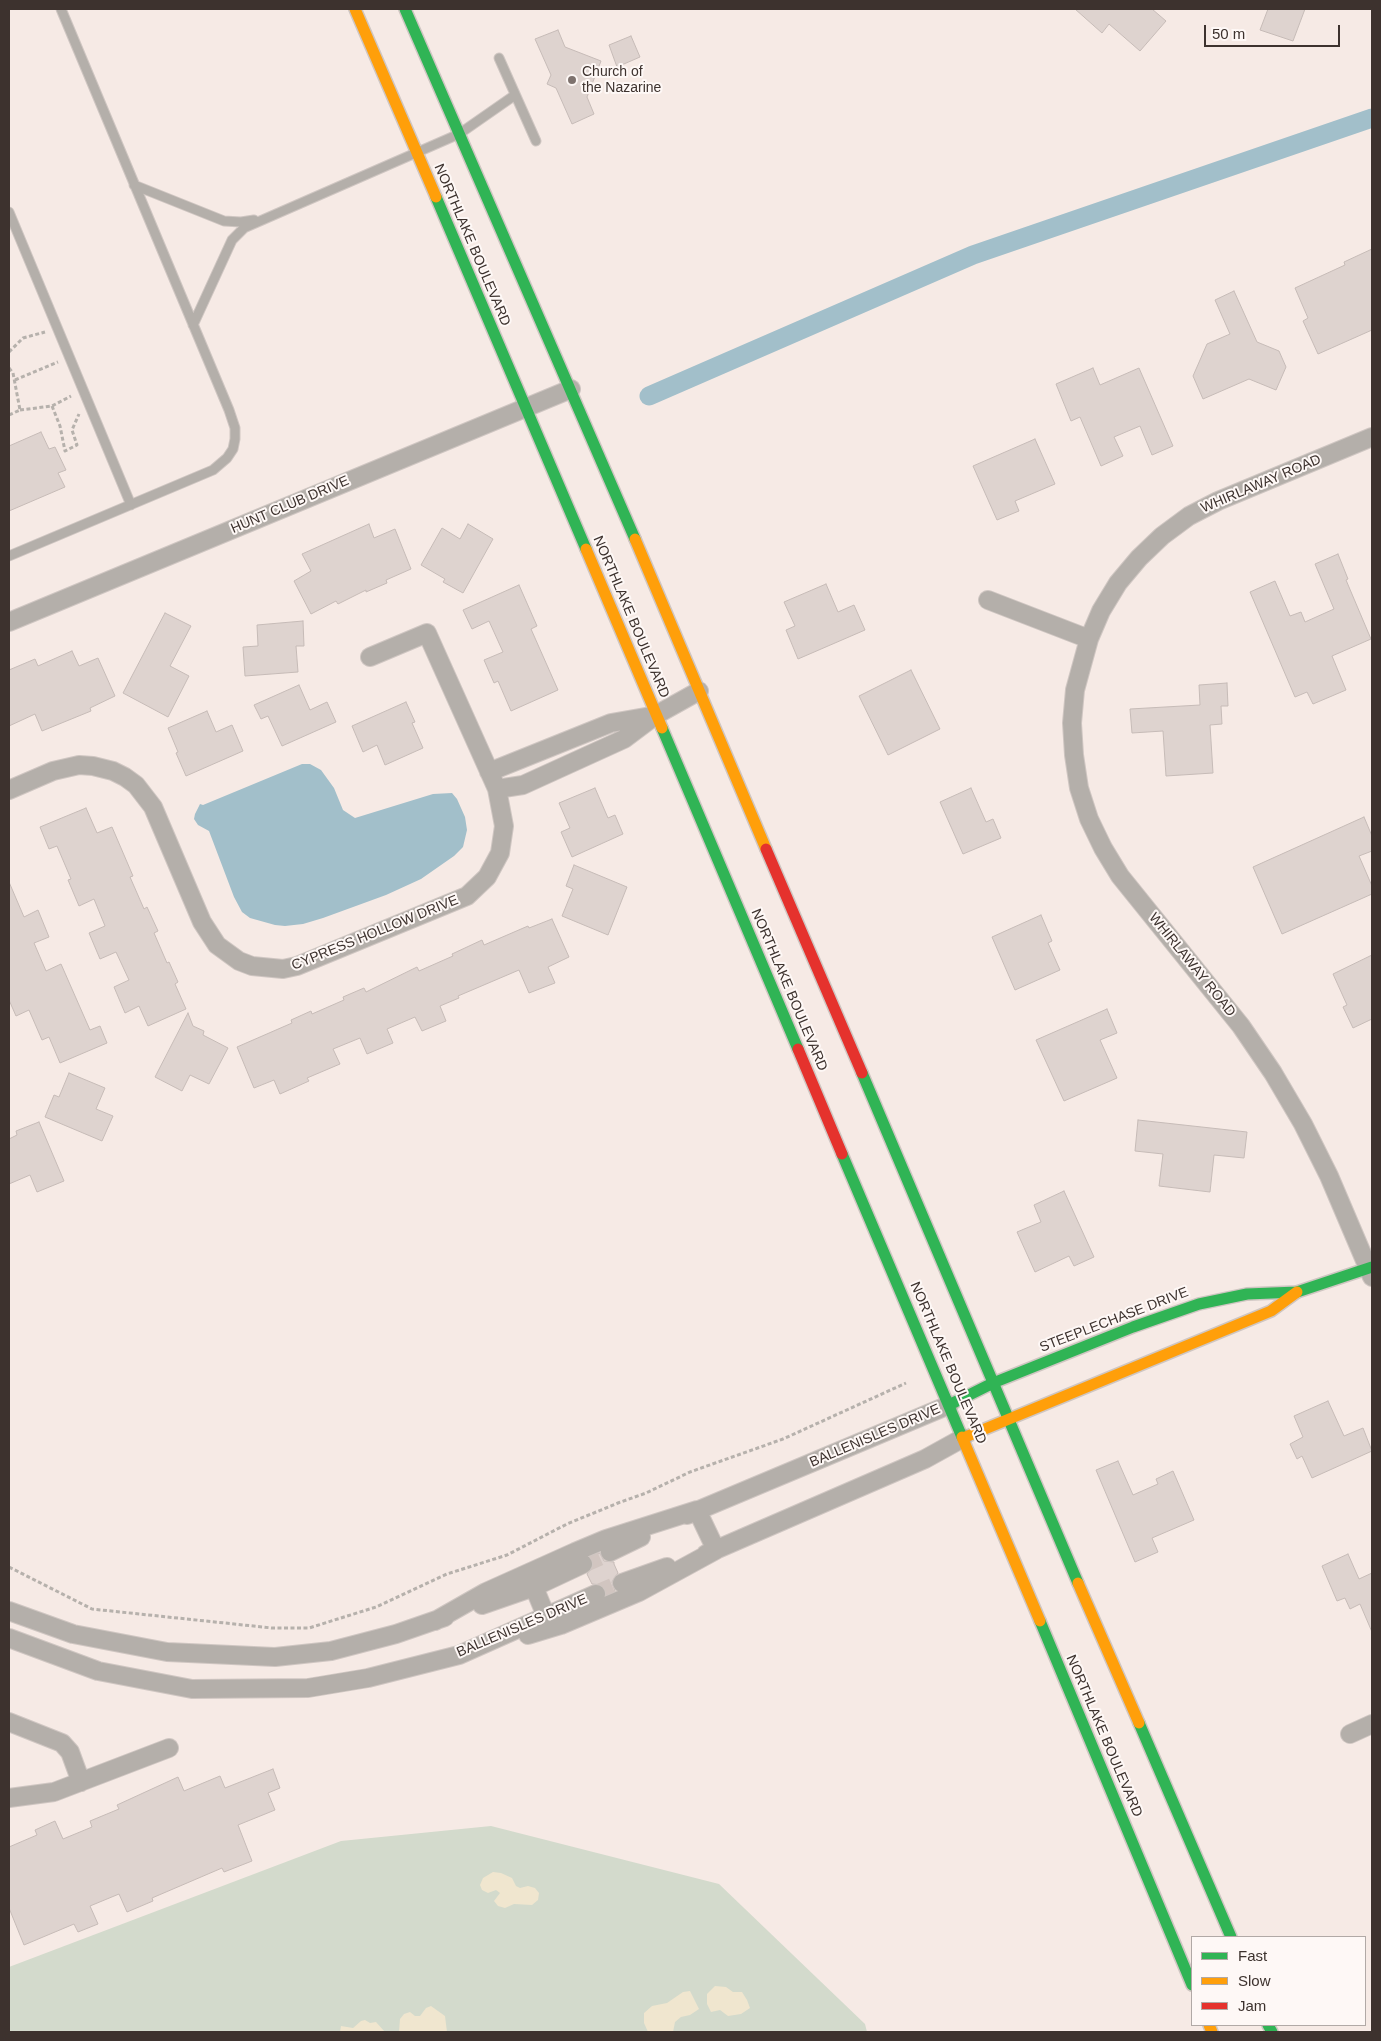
<!DOCTYPE html>
<style>
body{margin:0}
#map{position:relative;width:1381px;height:2041px;overflow:hidden;background:#f6eae5;font-family:Helvetica,sans-serif}
canvas{display:block}
.frame{position:absolute;inset:0;border:10px solid #3d322e;pointer-events:none}
.legend{position:absolute;left:1191px;top:1936px;width:175px;height:90px;box-sizing:border-box;background:#fef8f6;border:1px solid #b1a9a6;margin:0;padding:6px 9px;list-style:none;font-size:15px;color:#3d322e}
.legend li{display:flex;align-items:center;gap:10px;height:25px}
.legend b{width:25px;border:1px solid #b1a9a6}
.scale{position:absolute;left:1204px;top:25px;width:136px;height:22px;box-sizing:border-box;border:2px solid #3d322e;border-top:0;padding-left:6px;font-size:15px;line-height:18px;white-space:nowrap;color:#3d322e;-webkit-text-stroke:4px #fef8f6;paint-order:stroke}
</style>
<div id="map">
<canvas width="1381" height="2041"></canvas>
<div class="frame"></div>
<ul class="legend">
<li><b style="height:6px;background:#30b455"></b>Fast</li>
<li><b style="height:6px;background:#ff9f0a"></b>Slow</li>
<li><b style="height:6px;background:#e5322d"></b>Jam</li>
</ul>
<div class="scale">50 m</div>
</div>
<script>
const g = document.querySelector('canvas').getContext('2d');
g.lineJoin = 'round';
function fillPath(path, color) { g.fillStyle = color; g.fill(path, 'evenodd'); }
const poly = rows => new Path2D(rows.map(r => 'M' + r).join(''));
function strokePath(path, color, width, dash) { g.strokeStyle = color; g.lineWidth = width; g.lineCap = dash ? 'butt' : 'round'; g.setLineDash(dash || []); g.stroke(path); }
function write(font, color, halo, rows, align = 'center') {
  g.font = font + ' Helvetica,sans-serif'; g.lineWidth = 4; g.setLineDash([]); g.textBaseline = 'middle'; g.strokeStyle = halo; g.fillStyle = color; for (const [text, x, y, turn = 0] of rows) {
    g.save(); g.translate(x, y); g.rotate((+turn || 0) * Math.PI / 180); g.textAlign = isNaN(turn) ? turn : align; if (halo) g.strokeText(text, 0, 0); g.fillText(text, 0, 0); g.restore();
  }
}
const green = poly([
 [491,1826,719,1884,865,2024,867,2032,9,2032,9,1967,341,1841]
]);
const sand = poly([
 [493,1872,501,1873,512,1878,516,1886,520,1888,528,1886,535,1888,539,1893,538,1900,532,1905,514,1904,505,1908,498,1906,494,1901,500,1893,496,1890,488,1893,482,1890,480,1885,483,1878],
 [715,1986,726,1987,733,1992,742,1992,747,2000,750,2008,741,2014,728,2016,720,2010,711,2012,707,2004,707,1994],
 [690,1991,699,2009,690,2015,681,2017,675,2022,673,2032,648,2032,644,2023,644,2013,652,2006,667,2003,683,1992],
 [431,2006,445,2016,447,2032,399,2032,400,2019,404,2014,410,2012,415,2016,420,2016,426,2008],
 [365,2020,370,2023,376,2022,385,2032,340,2032,341,2026,353,2028,361,2021]
]);
const water = poly([
 [302,764,310,764,321,770,334,788,343,810,355,818,433,794,452,793,457,799,465,817,467,830,463,847,454,856,421,879,386,895,323,918,303,924,285,926,275,925,250,918,242,912,234,897,209,831,198,825,194,819,195,814,200,804,203,805]
]);
const canal = poly([
 [649,396,973,255,1372,118]
]);
const building = poly([
 [1075,9,1152,9,1166,21,1140,51,1109,24,1102,33,1075,9],
 [1268,9,1305,9,1293,41,1260,30,1268,9],
 [558,30,565,47,601,61,587,97,594,114,572,124,556,88,547,84,551,75,535,39,558,30],
 [631,36,640,57,617,67,609,45,631,36],
 [1372,249,1372,330,1318,354,1303,321,1308,318,1295,288,1345,265,1344,262,1372,249],
 [1234,291,1257,342,1279,351,1286,367,1276,390,1249,379,1203,399,1193,376,1207,344,1230,334,1215,300,1234,291],
 [1093,368,1100,385,1139,368,1173,446,1152,455,1140,426,1114,437,1123,456,1101,466,1080,417,1071,421,1056,384,1093,368],
 [41,432,49,449,55,447,66,470,58,473,65,487,9,511,9,446,41,432],
 [1035,439,1055,484,1015,501,1019,511,997,520,973,466,1035,439],
 [369,524,374,538,395,529,411,569,386,580,387,583,366,592,366,590,338,604,336,601,311,614,294,581,311,571,302,554,369,524],
 [468,524,493,539,463,593,443,582,445,579,421,565,442,528,460,539,468,524],
 [1338,554,1348,579,1346,580,1371,639,1332,656,1346,690,1313,704,1307,692,1295,697,1250,592,1275,581,1290,616,1301,612,1305,622,1334,609,1315,564,1338,554],
 [826,584,838,612,854,605,865,630,798,659,786,630,795,626,784,602,826,584],
 [519,585,537,626,531,629,558,690,511,711,498,681,494,683,484,660,503,652,489,621,472,629,463,610,519,585],
 [165,613,191,626,170,666,189,676,168,717,123,693,165,613],
 [303,621,304,646,296,646,298,672,245,676,243,647,258,646,257,625,303,621],
 [72,651,79,666,98,658,115,696,90,708,91,711,42,731,35,714,9,726,9,670,35,659,38,666,72,651],
 [911,670,940,729,888,755,859,696,911,670],
 [1227,683,1228,706,1221,706,1222,724,1210,725,1213,773,1166,776,1163,731,1132,733,1130,709,1200,705,1199,685,1227,683],
 [299,685,310,710,327,702,336,722,282,746,268,716,261,719,254,705,299,685],
 [406,702,415,722,412,723,423,748,385,765,377,745,363,752,352,726,406,702],
 [207,711,216,732,232,725,243,751,186,776,176,753,178,752,168,728,207,711],
 [595,788,608,818,615,815,623,834,572,857,561,832,570,828,559,803,595,788],
 [971,788,986,822,993,819,1001,838,963,854,940,802,971,788],
 [86,808,97,833,112,827,133,876,130,877,144,909,147,907,158,931,154,933,167,963,169,962,178,982,175,984,186,1009,148,1026,139,1006,125,1013,114,987,129,980,116,952,100,959,89,933,105,926,94,899,79,906,68,880,71,879,57,846,49,849,40,827,86,808],
 [1364,817,1372,836,1372,851,1359,856,1372,886,1372,894,1282,934,1253,867,1364,817],
 [574,865,627,887,608,935,562,916,573,889,566,886,574,865],
 [9,882,24,917,38,910,49,937,34,943,46,971,61,964,90,1030,100,1026,107,1043,60,1063,49,1037,42,1040,29,1010,16,1016,9,1000,9,882],
 [1041,915,1052,941,1048,943,1060,970,1015,990,992,937,1041,915],
 [552,919,569,957,548,967,555,983,529,993,519,970,458,996,459,998,440,1006,446,1021,422,1031,415,1017,387,1029,393,1043,367,1054,360,1038,333,1049,340,1064,307,1078,309,1081,280,1094,274,1080,254,1088,237,1047,292,1023,291,1020,311,1011,312,1014,344,1000,343,997,364,988,366,992,417,967,419,971,453,956,452,954,482,940,484,945,528,926,529,928,552,919],
 [1372,955,1372,1019,1353,1028,1343,1007,1347,1005,1333,974,1372,955],
 [1107,1009,1117,1033,1100,1040,1117,1078,1064,1101,1036,1040,1107,1009],
 [188,1013,193,1026,204,1031,203,1035,228,1048,209,1084,190,1075,182,1091,155,1077,188,1013],
 [69,1073,105,1088,96,1109,113,1116,102,1141,45,1117,54,1095,59,1097,69,1073],
 [1138,1120,1247,1132,1244,1158,1214,1155,1210,1192,1159,1186,1163,1154,1135,1151,1138,1120],
 [39,1122,64,1181,37,1192,30,1175,9,1184,9,1139,17,1135,16,1131,39,1122],
 [1064,1191,1094,1257,1074,1266,1069,1256,1035,1272,1017,1232,1041,1222,1034,1205,1064,1191],
 [1328,1401,1344,1436,1363,1428,1372,1451,1312,1478,1302,1456,1297,1459,1290,1444,1303,1437,1294,1416,1328,1401],
 [1118,1461,1133,1495,1158,1484,1156,1479,1173,1471,1194,1520,1152,1538,1158,1552,1135,1562,1096,1470,1118,1461],
 [600,1553,604,1561,614,1562,614,1564,618,1573,612,1582,615,1591,606,1594,602,1585,592,1584,587,1574,593,1565,591,1557,600,1553],
 [1348,1554,1359,1579,1372,1573,1372,1632,1360,1604,1350,1609,1345,1598,1337,1601,1322,1566,1348,1554],
 [273,1769,280,1788,268,1793,275,1810,238,1825,252,1861,224,1872,222,1868,152,1898,153,1901,127,1912,119,1894,90,1906,98,1924,78,1932,74,1924,24,1945,9,1908,9,1847,37,1835,35,1830,55,1821,63,1839,92,1827,90,1821,119,1809,117,1805,178,1777,184,1791,220,1776,225,1788,273,1769]
]);
const streetTunnel = poly([
 [583,1564,610,1552],
 [596,1594,622,1583]
]);
const path = poly([
 [9,352,23,338,45,332],
 [9,368,13,373,20,410,9,415],
 [15,380,58,362],
 [52,406,60,426,65,451,77,445,72,430,79,414],
 [20,410,52,406,71,396],
 [9,1567,92,1609,272,1628,309,1628,376,1607,447,1574,507,1555,567,1524,618,1503,646,1493,690,1472,783,1439,906,1383]
]);
const lane = poly([
 [499,58,536,141],
 [134,185,224,221,241,222,254,220],
 [9,212,131,505],
 [193,325,232,240,244,228,459,134,515,95],
 [9,556,213,470,227,458,233,449,235,439,235,428,229,410,61,9]
]);
const street = poly([
 [1372,437,1218,501,1189,516,1162,536,1139,558,1118,583,1101,611,1089,639,1075,690,1072,723,1074,755,1079,788,1089,819,1103,848,1120,876,1241,1026,1273,1073,1303,1124,1329,1176,1372,1277],
 [988,600,1089,639],
 [9,622,571,389],
 [489,772,611,723,651,716],
 [497,789,523,785,624,739,656,715,699,691],
 [9,790,53,771,79,765,93,766,113,771,125,777,136,785,153,807,202,922,217,945,239,961,252,966,283,969,297,966,467,896,487,877,500,853,504,826,497,789,427,633,370,657],
 [687,1515,949,1405],
 [610,1552,641,1537],
 [706,1554,925,1459,963,1438],
 [622,1583,667,1567],
 [534,1587,546,1616],
 [482,1605,534,1587,583,1564],
 [9,1611,73,1634,167,1652,275,1657,331,1651,396,1634,445,1617],
 [435,1621,486,1592,575,1552,606,1539,697,1510,716,1550,639,1592,561,1625,528,1635],
 [9,1638,98,1671,192,1689,308,1688,368,1678,459,1655,596,1594],
 [9,1722,62,1743,70,1752,81,1782],
 [1350,1734,1372,1724],
 [9,1798,54,1792,169,1748]
]);
const fast = poly([
 [405,9,635,539],
 [436,197,586,549],
 [662,728,798,1049],
 [862,1073,1078,1583],
 [842,1154,962,1437],
 [949,1405,993,1383,1133,1327,1199,1304,1247,1294,1297,1292,1372,1267],
 [1040,1621,1192,1985],
 [1139,1723,1231,1937],
 [1268,2025,1272,2032]
]);
const slow = poly([
 [355,9,436,197],
 [635,539,766,849],
 [586,549,662,728],
 [962,1437,1040,1621],
 [963,1438,1271,1311,1297,1292],
 [1078,1583,1139,1723],
 [1209,2025,1212,2032]
]);
const jam = poly([
 [766,849,862,1073],
 [798,1049,842,1154]
]);
const markers = [
 [572,80,5,"#7e726e"]
];
const poiNames = [
 ["Church of",582,72],
 ["the Nazarine",582,88]
];
const streetNames = [
 ["NORTHLAKE BOULEVARD",472,245,67],
 ["WHIRLAWAY ROAD",1261,484,-23],
 ["HUNT CLUB DRIVE",290,505,-23],
 ["NORTHLAKE BOULEVARD",631,617,67],
 ["CYPRESS HOLLOW DRIVE",375,933,-22],
 ["WHIRLAWAY ROAD",1192,965,51],
 ["NORTHLAKE BOULEVARD",789,990,67],
 ["STEEPLECHASE DRIVE",1114,1320,-21],
 ["NORTHLAKE BOULEVARD",948,1363,67],
 ["BALLENISLES DRIVE",875,1436,-23],
 ["BALLENISLES DRIVE",522,1626,-23],
 ["NORTHLAKE BOULEVARD",1104,1736,67]
];
fillPath(green, '#d3dacc');
fillPath(sand, '#f0e6cf');
fillPath(water, '#a2bfca');
strokePath(canal, '#a2bfca', 19);
fillPath(building, '#ded3cf');
strokePath(building, '#c6bbb7', 1);
strokePath(streetTunnel, '#d1c5c0', 18, [18, 9]);
strokePath(lane, '#cfc6c2', 11);
strokePath(street, '#cfc6c2', 20);
strokePath(fast, '#cfc6c2', 14);
strokePath(slow, '#cfc6c2', 14);
strokePath(jam, '#cfc6c2', 14);
strokePath(path, '#b6b1ac', 3, [4, 2.5]);
strokePath(lane, '#b4afaa', 9);
strokePath(street, '#b4afaa', 18);
strokePath(fast, '#30b455', 11);
strokePath(slow, '#ff9f0a', 11);
strokePath(jam, '#e5322d', 11);
for (const [x, y, r, color] of markers) { const dot = new Path2D(); dot.arc(x, y, r, 0, 2 * Math.PI); g.fillStyle = color; g.fill(dot); strokePath(dot, '#fef8f6', 2); }
write('14px', '#3d322e', '#fef8f6', poiNames, 'left');
write('14px', '#3d322e', '#fef8f6', streetNames);
</script>
